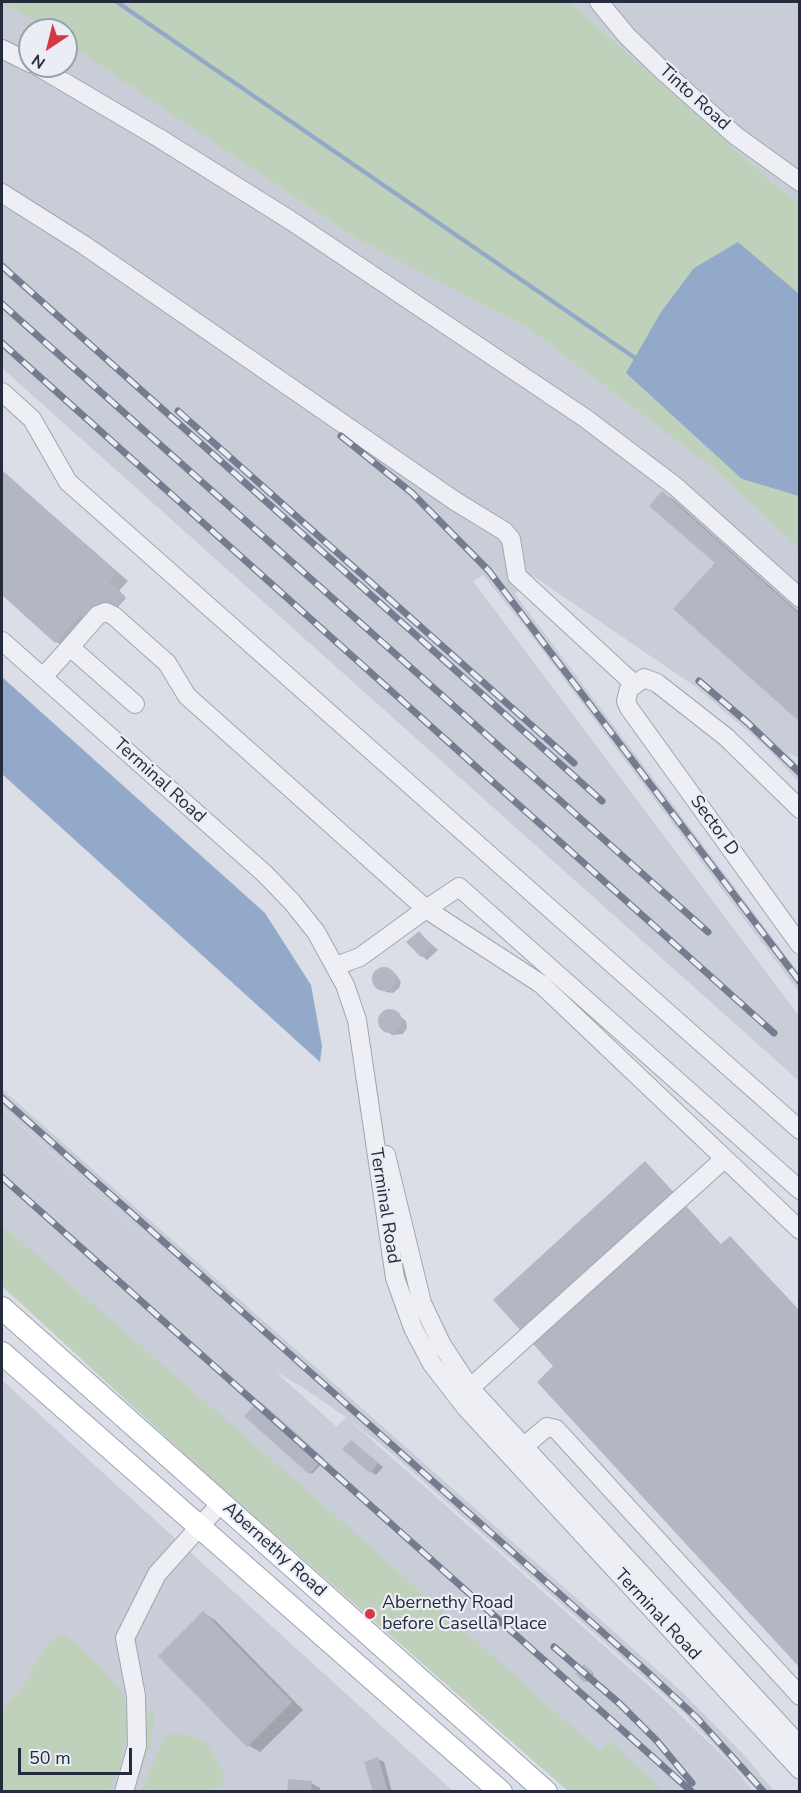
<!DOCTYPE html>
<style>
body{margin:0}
#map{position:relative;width:801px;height:1793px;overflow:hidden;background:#dbdee6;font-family:"Nunito Sans",sans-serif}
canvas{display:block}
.frame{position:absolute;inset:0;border:3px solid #242b3d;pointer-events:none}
.north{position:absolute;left:18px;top:18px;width:60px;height:60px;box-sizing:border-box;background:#eaedf4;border:2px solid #9b9fab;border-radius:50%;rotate:215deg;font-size:16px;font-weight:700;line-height:24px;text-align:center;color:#242b3d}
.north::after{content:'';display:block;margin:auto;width:21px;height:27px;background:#d33843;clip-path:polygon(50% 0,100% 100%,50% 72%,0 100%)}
.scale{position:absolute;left:18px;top:1748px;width:114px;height:27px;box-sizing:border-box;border:3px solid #242b3d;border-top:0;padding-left:8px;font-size:18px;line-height:21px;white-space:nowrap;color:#242b3d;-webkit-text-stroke:4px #eaedf4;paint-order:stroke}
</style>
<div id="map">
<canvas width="801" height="1793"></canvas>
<div class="frame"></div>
<div class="north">N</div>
<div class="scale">50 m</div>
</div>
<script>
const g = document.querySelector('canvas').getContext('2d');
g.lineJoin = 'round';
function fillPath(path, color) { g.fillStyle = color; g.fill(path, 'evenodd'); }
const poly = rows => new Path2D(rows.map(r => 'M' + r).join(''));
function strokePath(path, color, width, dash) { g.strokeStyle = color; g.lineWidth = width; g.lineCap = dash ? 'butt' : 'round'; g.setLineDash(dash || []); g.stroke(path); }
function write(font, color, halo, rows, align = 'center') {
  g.font = font + ' "Nunito Sans",sans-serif'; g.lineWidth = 4.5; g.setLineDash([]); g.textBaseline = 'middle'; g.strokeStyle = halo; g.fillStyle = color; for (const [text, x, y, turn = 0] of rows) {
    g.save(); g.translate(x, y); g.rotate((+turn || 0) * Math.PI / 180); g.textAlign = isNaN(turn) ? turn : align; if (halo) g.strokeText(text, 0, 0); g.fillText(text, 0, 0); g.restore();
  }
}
const built = poly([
 [570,2,799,2,799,202,780,189],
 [2,5,16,10,46,30,30,30,30,66,66,66,66,43,360,241,526,327,712,467,799,548,799,758,787,752,799,766,799,782,765,746,696,687,533,576,515,594,799,973,799,992,524,626,483,575,473,581,799,1016,799,1081,2,368],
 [2,1089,682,1692,746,1757,774,1791,757,1791,683,1712,388,1450,348,1419,664,1699,730,1763,753,1791,604,1791,2,1266,2,1109,272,1350,2,1108],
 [276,1372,302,1387,346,1417,337,1427],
 [2,1380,101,1471,453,1791,2,1791]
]);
const green = poly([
 [2,2,570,2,780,189,799,202,799,548,712,467,526,327,360,241,66,43,66,30,46,30,16,10,2,5],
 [2,1225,330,1511,599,1751,609,1741,663,1791,568,1791,204,1472,2,1286],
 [61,1633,76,1643,104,1671,123,1695,129,1722,122,1759,112,1786,109,1792,2,1792,2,1709,25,1684,43,1649],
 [150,1710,155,1710,151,1743,133,1791],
 [178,1733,189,1735,204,1742,212,1752,225,1776,221,1785,210,1791,142,1791,159,1748,168,1735]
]);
const water = poly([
 [738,242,799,294,799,496,742,479,626,373,661,312,694,268],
 [2,677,265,913,311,985,322,1046,320,1062,2,774]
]);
const shadow = poly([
 [2,471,128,581,119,591,126,598,98,629,96,628,68,649,56,642,2,593],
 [662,493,674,500,800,613,800,720,717,563],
 [419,933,438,950,427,960,422,956],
 [382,968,395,973,401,982,399,988,393,993,386,992,375,984,374,974],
 [388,1011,395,1012,406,1021,407,1028,403,1034,392,1035,381,1026,381,1017],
 [261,1403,325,1460,312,1474,246,1416],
 [351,1441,383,1467,376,1475,371,1472],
 [203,1613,215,1620,303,1710,260,1752,248,1745],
 [586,1667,594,1674,587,1682,585,1681],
 [378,1759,384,1762,392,1792,375,1792],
 [311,1783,320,1788,320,1792,288,1792]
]);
const stream = poly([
 [117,2,635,358]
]);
const building = poly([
 [2,470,117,573,109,582,125,596,95,629,80,615,55,643,2,595],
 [662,491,800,615,800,722,673,609,715,563,649,506],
 [419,931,433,947,421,957,406,942],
 '372 979a12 12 0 1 1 24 0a12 12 0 1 1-24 0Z',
 '378 1021a12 12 0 1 1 24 0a12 12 0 1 1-24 0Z',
 [645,1161,721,1244,730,1236,800,1311,800,1668,537,1382,553,1366,493,1300],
 [259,1400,324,1458,309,1474,244,1416],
 [351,1440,378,1463,370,1473,342,1449],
 [203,1611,292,1702,247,1747,158,1656],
 [584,1664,593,1672,584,1682,575,1674],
 [378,1757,388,1792,373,1792,364,1762],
 [288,1779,312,1781,311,1792,287,1792]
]);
const minor = poly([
 [599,2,627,36,663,71,736,136,800,182],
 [2,49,30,63],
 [37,66,159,138,290,220,585,418,675,486,800,598],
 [2,193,84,245,455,501,504,531,511,539,517,576,633,683],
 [2,392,32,419,68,482,800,1130],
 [2,641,265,874,292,902,316,932,345,985,357,1020,395,1278,413,1328,432,1364,466,1408,800,1770],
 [70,647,98,615,106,612,114,616,167,663,187,696,426,909,459,887,800,1190],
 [43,677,70,647,135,704],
 [800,809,726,737,657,683,644,678,629,689,626,701,629,708,800,945],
 [336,966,360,957,426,909,541,984,800,1230],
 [386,1155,422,1303,442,1345,470,1388,800,1746],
 [470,1388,724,1159],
 [523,1447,547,1427,556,1429,800,1696],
 [124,1792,137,1746,136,1696,125,1638,157,1574,221,1503]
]);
const major = poly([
 [2,1308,546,1792],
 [2,1353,501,1792]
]);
const rail = poly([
 [2,266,602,801],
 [2,304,708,932],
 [2,343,774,1033],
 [178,411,574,763],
 [341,436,412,493,489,571,800,982],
 [699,681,748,723,800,773],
 [2,1098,644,1669,697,1718,764,1792],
 [2,1177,692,1792],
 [554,1647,620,1704,657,1741,692,1783]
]);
const markers = [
 [370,1614,6,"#d33843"]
];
const streetNames = [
 ["Tinto Road",694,98,42],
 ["Terminal Road",159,781,42],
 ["Sector D",714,826,54],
 ["Terminal Road",384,1206,81],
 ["Abernethy Road",274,1550,42],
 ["Terminal Road",657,1615,47]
];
const poiNames = [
 ["Abernethy Road",382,1604],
 ["before Casella Place",382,1625]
];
fillPath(built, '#c9cdd8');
fillPath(green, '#bfd0bb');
fillPath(water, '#93a9c9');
fillPath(shadow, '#0003');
strokePath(stream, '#93a9c9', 4.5);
fillPath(building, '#b2b7c3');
strokePath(minor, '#a0a5b0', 20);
strokePath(major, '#9aa2b2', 24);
strokePath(minor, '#edeff4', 18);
strokePath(major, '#fff', 22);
strokePath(rail, '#747c90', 7);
strokePath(rail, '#eaedf4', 4.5, [14]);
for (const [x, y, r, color] of markers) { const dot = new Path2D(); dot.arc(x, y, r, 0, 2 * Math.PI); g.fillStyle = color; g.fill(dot); strokePath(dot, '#eaedf4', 2); }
write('18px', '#242b3d', '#eaedf4', streetNames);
write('18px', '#242b3d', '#eaedf4', poiNames, 'left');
</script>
